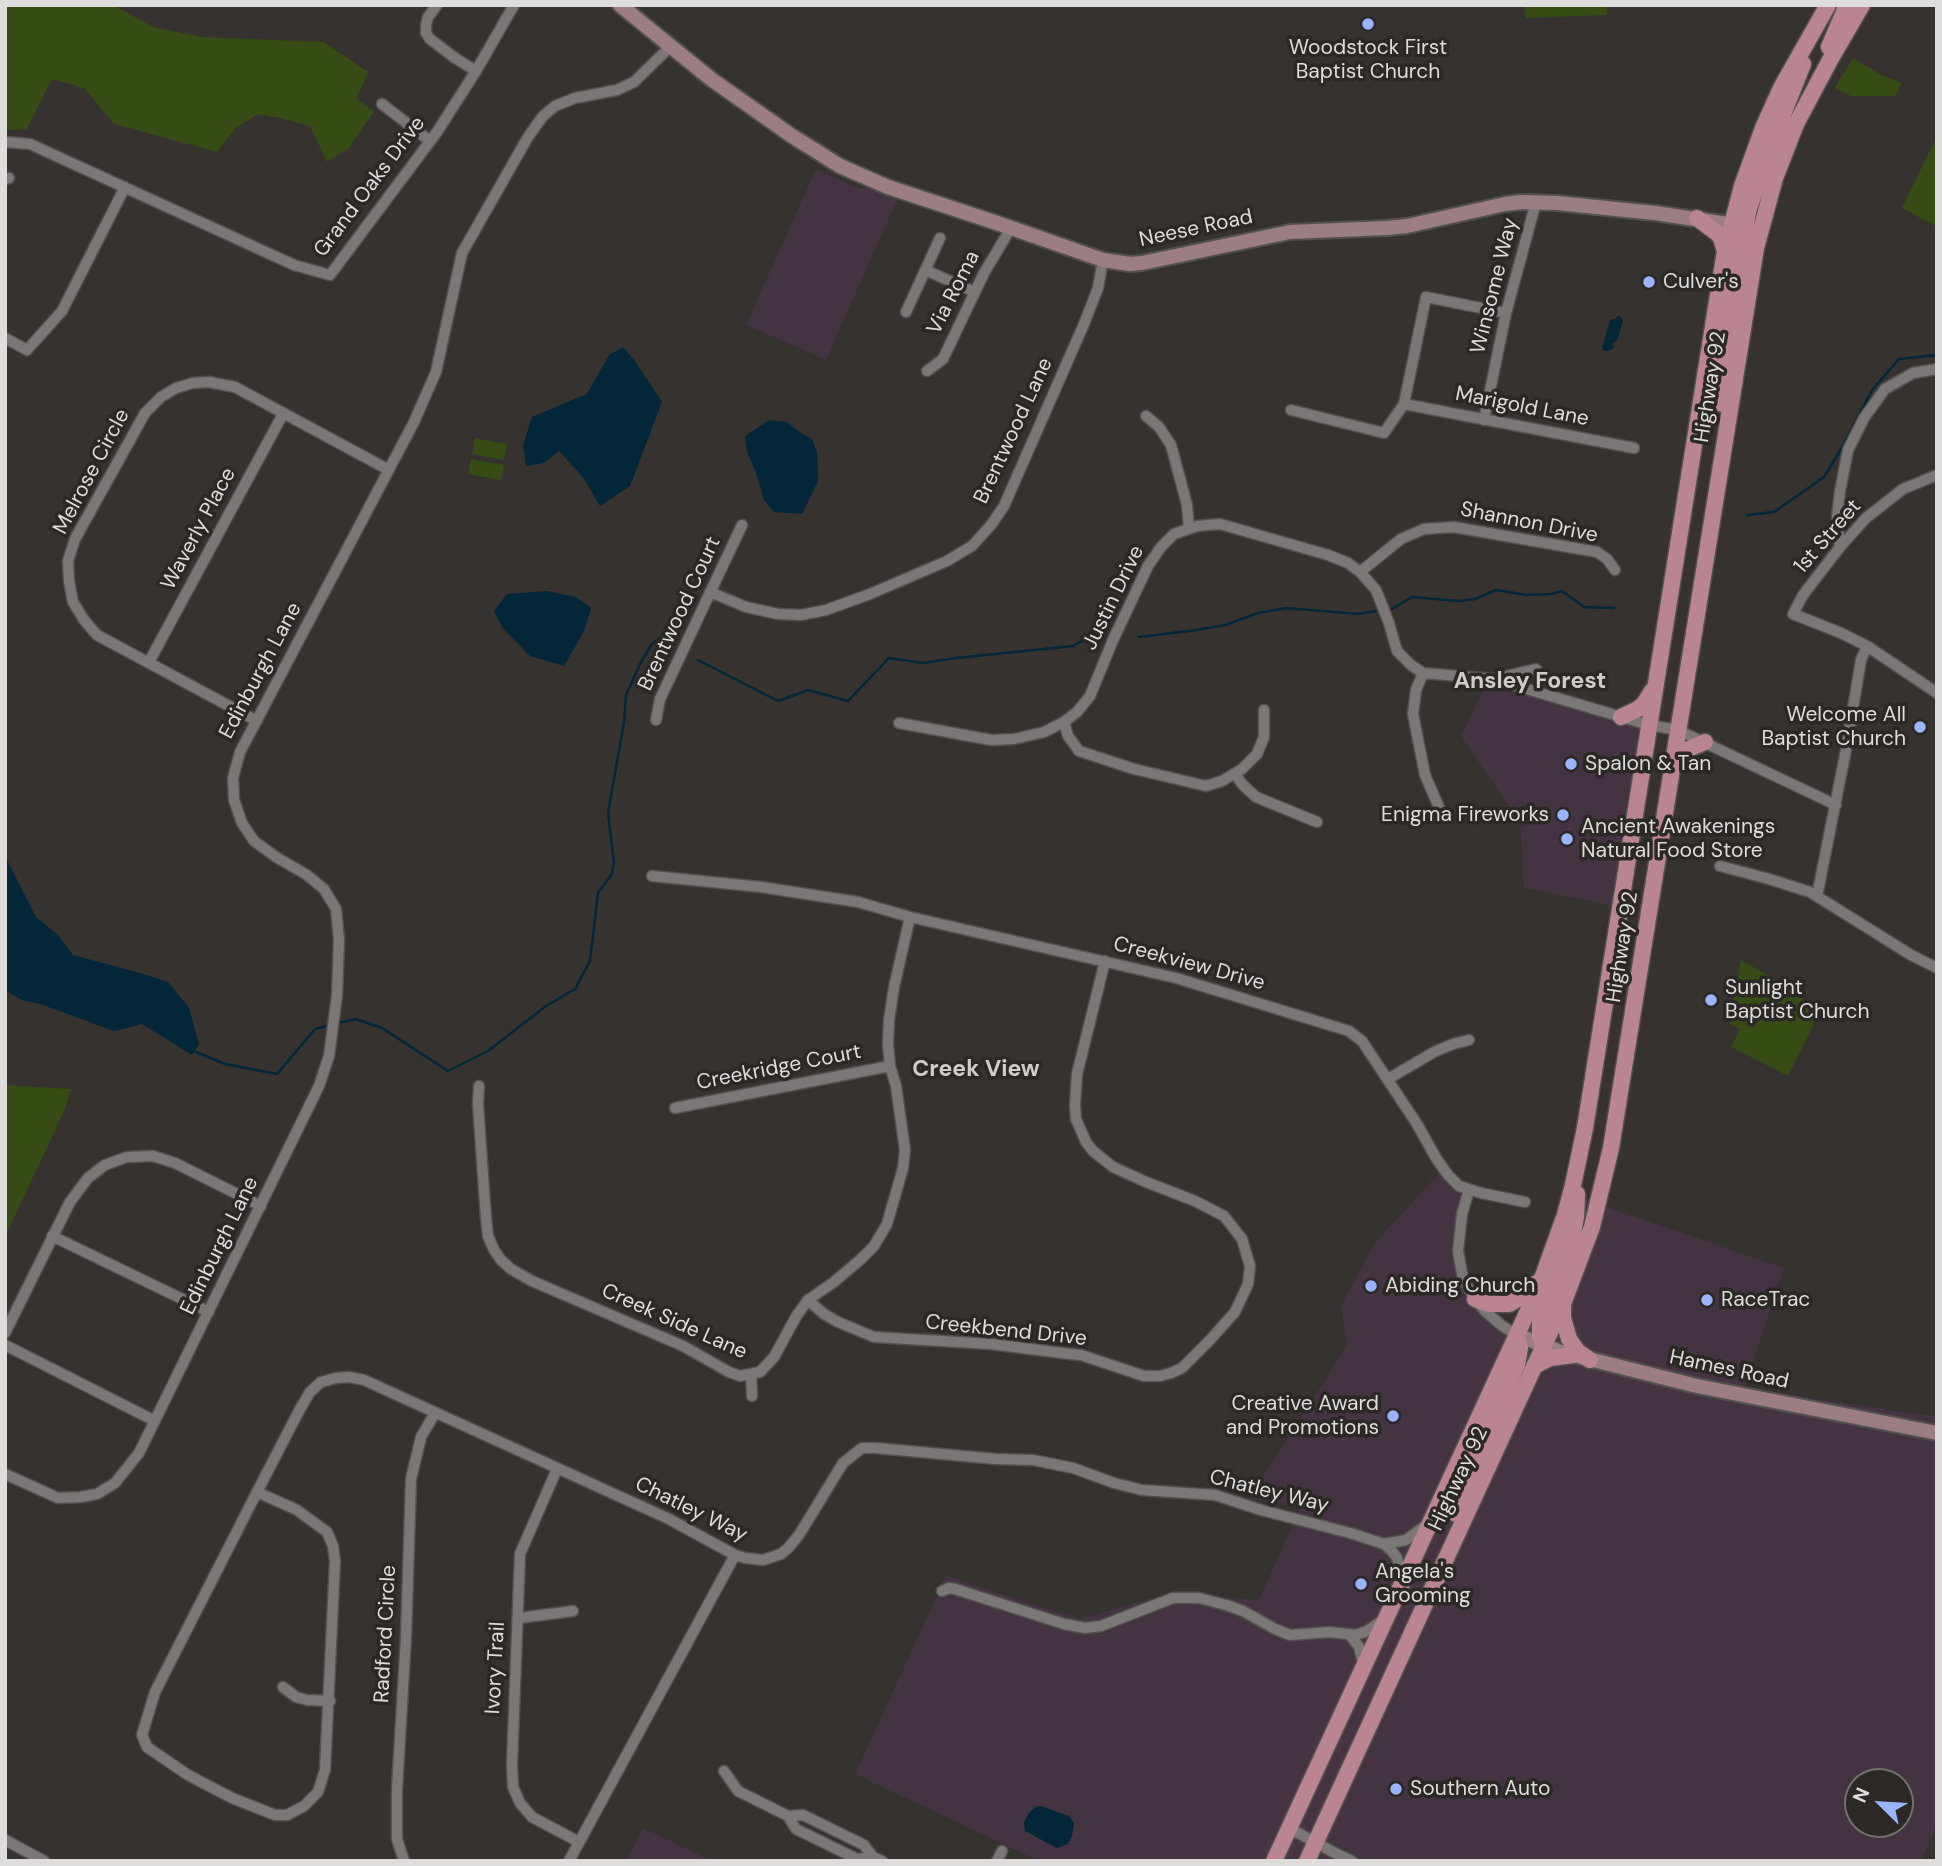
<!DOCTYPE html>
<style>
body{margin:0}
#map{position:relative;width:1942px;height:1866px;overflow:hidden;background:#353230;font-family:"DM Sans",sans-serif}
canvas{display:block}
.frame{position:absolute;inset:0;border:7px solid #dfdddb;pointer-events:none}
.north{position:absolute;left:1844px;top:1768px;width:70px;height:70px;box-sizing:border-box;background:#2b2826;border:2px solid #73706e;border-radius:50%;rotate:294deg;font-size:19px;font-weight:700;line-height:28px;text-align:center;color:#dfdddb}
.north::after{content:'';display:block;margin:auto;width:24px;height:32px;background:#9ab5fd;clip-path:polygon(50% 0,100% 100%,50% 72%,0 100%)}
</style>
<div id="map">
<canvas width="1942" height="1866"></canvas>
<div class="frame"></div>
<div class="north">N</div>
</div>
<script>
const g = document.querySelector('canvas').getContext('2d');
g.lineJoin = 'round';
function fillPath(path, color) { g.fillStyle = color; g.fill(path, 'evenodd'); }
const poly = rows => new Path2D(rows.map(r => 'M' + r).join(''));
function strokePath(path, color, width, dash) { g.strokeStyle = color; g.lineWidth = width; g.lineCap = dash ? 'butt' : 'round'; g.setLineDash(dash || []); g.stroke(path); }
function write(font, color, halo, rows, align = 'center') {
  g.font = font + ' "DM Sans",sans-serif'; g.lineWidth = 7; g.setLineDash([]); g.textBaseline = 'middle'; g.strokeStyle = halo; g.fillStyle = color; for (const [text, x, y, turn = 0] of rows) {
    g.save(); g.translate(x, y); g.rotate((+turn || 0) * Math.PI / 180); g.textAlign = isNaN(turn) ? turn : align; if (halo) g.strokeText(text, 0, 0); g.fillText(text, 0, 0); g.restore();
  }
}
const commercial = poly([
 [816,169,858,188,871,189,897,200,826,360,746,325],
 [1490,677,1640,716,1616,906,1524,888,1520,823,1461,736],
 [1440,1172,1466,1202,1458,1245,1463,1284,1522,1341,1561,1191,1784,1268,1744,1388,1937,1417,1937,1824,1921,1861,1039,1861,855,1774,946,1576,1080,1619,1166,1594,1259,1600,1300,1508,1249,1498,1347,1346,1341,1306,1374,1244],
 [1858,1782,1900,1782,1900,1824,1858,1824],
 [643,1828,712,1861,626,1861]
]);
const green = poly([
 [5,5,113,5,153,27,202,37,324,42,368,72,356,99,374,111,349,148,327,162,310,126,280,118,258,114,236,128,217,152,114,124,84,88,52,79,27,129,5,130],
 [1524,5,1606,5,1607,15,1526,18],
 [1853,58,1881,75,1902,83,1895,96,1851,96,1835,88],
 [1937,136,1937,227,1902,208],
 [475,438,507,444,504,460,472,454],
 [471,459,504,465,501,480,468,474],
 [1741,960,1792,989,1811,1008,1814,1024,1788,1076,1731,1047,1740,1029,1729,1023],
 [5,1085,71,1089,65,1109,5,1237]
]);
const water = poly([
 [1617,316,1620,316,1623,321,1617,341,1613,343,1614,348,1609,351,1604,351,1602,348,1610,320,1616,319],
 [623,347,634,360,662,402,630,486,600,506,583,477,559,451,544,463,526,466,523,445,532,417,587,394,609,355],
 [769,420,787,422,801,433,812,439,817,452,818,481,802,514,774,512,764,500,756,473,747,452,745,436],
 [547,591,576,597,591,608,584,631,564,666,530,656,502,627,494,611,507,594],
 [5,856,36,917,58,935,73,955,140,973,168,982,189,1008,199,1044,192,1055,142,1024,114,1031,43,1005,22,1000,5,990],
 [1041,1806,1069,1816,1074,1823,1072,1836,1068,1844,1057,1848,1025,1831,1024,1822,1029,1813,1035,1807]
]);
const stream = poly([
 [1747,515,1774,512,1824,477,1844,444,1872,390,1899,359,1937,355],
 [1392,609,1412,597,1459,601,1475,599,1496,590,1527,595,1551,594,1562,591,1584,607,1614,608],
 [1139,637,1197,630,1225,625,1258,613,1286,608,1358,614,1376,611],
 [698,660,778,701,808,690,848,701,889,658,923,663,956,658,1073,646,1102,630],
 [338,1023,356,1019,382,1028,448,1071,488,1051,546,1006,575,989,590,961,598,893,612,874,614,863,608,812,624,723,626,695,640,664,652,644,664,635,668,636],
 [191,1050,225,1064,277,1074,315,1029,331,1025]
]);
const street = poly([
 [437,5,428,17,426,25,426,33,430,39,455,58,476,71],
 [382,104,430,141],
 [5,142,30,144,294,265,330,275,437,132,476,71,514,5],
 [5,179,9,178],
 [925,270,975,292],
 [906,312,940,238],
 [5,338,27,350,62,311,125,187],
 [927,371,943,359,984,273,1011,228],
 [1404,404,1634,448],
 [1291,410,1384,433,1404,404,1426,297,1506,313],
 [1146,416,1159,427,1171,445,1187,505,1189,529],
 [1484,420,1506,313,1536,202],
 [1937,475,1903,489,1866,518,1840,547,1803,595,1793,614,1841,633,1867,646,1937,693],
 [1840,547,1837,517,1840,491,1848,450,1864,418,1885,389,1913,373,1937,369],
 [1360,572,1401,539,1424,529,1454,527,1597,552,1607,559,1615,570],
 [710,592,746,607,778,614,801,615,826,610,870,594,947,561,972,546,991,525,1004,506,1084,324,1098,288,1103,260],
 [149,662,283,414],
 [1423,673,1416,690,1413,714,1425,775,1441,812],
 [1496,680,1649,725,1678,730,1836,805],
 [656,720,660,699,742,525],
 [257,721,97,635,84,620,73,602,69,581,68,561,75,539,145,413,161,397,176,388,193,383,209,382,235,387,389,470],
 [1064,722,1068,736,1079,751,1134,769,1206,786,1222,781,1242,769,1257,754,1264,737,1264,710],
 [899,723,991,740,1014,739,1044,732,1064,722,1077,712,1090,696,1113,640,1148,566,1161,547,1174,534,1197,526,1220,524,1328,555,1348,563,1360,572,1376,590,1389,623,1397,651,1411,665,1423,673,1493,679,1536,669],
 [1235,774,1242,784,1256,797,1317,822],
 [1720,866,1769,879,1810,892,1911,955,1937,968],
 [652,876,761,887,858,902,910,917,1176,978,1349,1031,1362,1041,1417,1124,1436,1158,1448,1175,1459,1186,1481,1193,1525,1202],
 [1817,896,1846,750,1861,660,1867,646],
 [1388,1079,1434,1052,1453,1044,1469,1040],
 [479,1086,478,1104,486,1218,488,1236,494,1250,501,1260,511,1269,532,1281,683,1346,729,1372,740,1376,760,1372,774,1357,797,1315,808,1300,834,1282,861,1259,874,1246,887,1224,903,1168,905,1150,896,1086,890,1066,888,1045,889,1020,894,987,910,917],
 [675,1108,890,1066],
 [1469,1190,1462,1214,1458,1251,1463,1279,1475,1299,1485,1311,1501,1325,1517,1335],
 [52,1236,209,1312],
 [808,1300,824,1314,838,1322,874,1337,991,1344,1070,1354,1081,1355,1144,1376,1160,1376,1171,1373,1182,1368,1210,1340,1235,1312,1248,1284,1250,1266,1242,1239,1224,1216,1195,1201,1146,1182,1113,1167,1093,1151,1086,1142,1076,1119,1075,1105,1077,1074,1105,961],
 [5,1333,70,1202,88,1178,105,1165,127,1157,153,1156,175,1163,261,1206],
 [5,1345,155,1421],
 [751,1374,752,1396],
 [557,1469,520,1554,512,1764,513,1787,520,1803,532,1817,579,1842],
 [5,1474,58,1498,81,1497,97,1494,115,1483,139,1453,319,1086,329,1056,337,995,339,940,336,909,324,889,307,875,276,857,254,841,242,823,234,800,233,778,240,752,414,422,436,372,462,253,528,137,543,116,555,106,575,98,617,90,634,82,671,46],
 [257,1492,297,1510,327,1532,333,1546,335,1561,325,1770,318,1792,304,1806,287,1815,275,1815,232,1798,188,1775,147,1747,142,1735,155,1692,257,1492,300,1409,310,1392,321,1382,336,1378,349,1377,364,1380,669,1519,735,1555,745,1558,763,1560,781,1554,788,1548,799,1535,843,1463,862,1448,876,1448,996,1459,1033,1460,1073,1468,1114,1483,1142,1490,1215,1495,1261,1510,1350,1533,1384,1544,1392,1551,1397,1558,1400,1570,1400,1581],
 [1384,1544,1406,1540,1425,1526],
 [942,1591,949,1588,955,1589,1064,1624,1085,1628,1101,1626,1173,1598,1199,1598,1226,1605,1243,1611,1275,1629,1290,1635,1330,1632,1356,1635,1367,1631,1382,1621],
 [519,1618,573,1611],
 [1350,1635,1359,1647,1363,1663],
 [283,1687,296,1697,307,1700,330,1701],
 [724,1771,738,1791,788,1816,803,1815,864,1845,873,1857],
 [788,1816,796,1829,857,1859,873,1857,882,1861],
 [1289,1828,1333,1852,1352,1861],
 [5,1840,44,1861],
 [404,1861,397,1839,397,1789,406,1637,411,1479,421,1437,435,1413],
 [569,1861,735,1555],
 [997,1861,1002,1851]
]);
const secondary = poly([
 [620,5,711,79,792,136,840,166,888,187,997,223,1103,260,1130,264,1142,263,1290,232,1387,228,1407,226,1505,204,1521,202,1557,203,1655,213,1741,226],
 [1517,1335,1561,1352,1697,1386,1937,1433]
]);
const primary = poly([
 [1829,47,1847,5],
 [1697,218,1717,233,1721,238,1725,251],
 [1722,404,1724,350,1748,212,1766,157,1803,64],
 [1621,717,1638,709,1644,704,1652,691],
 [1673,766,1686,750,1705,742],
 [1475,1299,1489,1304,1509,1304,1526,1294,1537,1283],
 [1563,1306,1563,1318,1569,1339,1578,1352,1590,1360],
 [1544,1346,1540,1336,1540,1322,1572,1240,1576,1217,1577,1194],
 [1534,1366,1550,1358,1573,1355],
 [1456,1514,1473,1466,1517,1365,1520,1348,1517,1335],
 [1274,1861,1526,1315,1543,1276,1565,1215,1573,1185,1585,1128,1725,251,1742,186,1763,128,1781,88,1828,5],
 [1307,1861,1563,1304,1592,1227,1611,1148,1756,248,1775,178,1796,124,1830,60,1862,5]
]);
const markers = [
 [1368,24,7,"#9ab5fd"],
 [1649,282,7,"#9ab5fd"],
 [1920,727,7,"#9ab5fd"],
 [1571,764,7,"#9ab5fd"],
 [1563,815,7,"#9ab5fd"],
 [1567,839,7,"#9ab5fd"],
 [1711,1000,7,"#9ab5fd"],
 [1371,1286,7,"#9ab5fd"],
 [1707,1300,7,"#9ab5fd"],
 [1393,1416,7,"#9ab5fd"],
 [1361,1584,7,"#9ab5fd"],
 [1396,1789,7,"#9ab5fd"]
];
const poiNames = [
 ["Woodstock First",1368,48,"center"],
 ["Baptist Church",1368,72,"center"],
 ["Culver's",1663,282],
 ["Welcome All",1906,715,"right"],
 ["Baptist Church",1906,739,"right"],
 ["Spalon & Tan",1585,764],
 ["Enigma Fireworks",1549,815,"right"],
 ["Ancient Awakenings",1581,827],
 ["Natural Food Store",1581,851],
 ["Sunlight",1725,988],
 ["Baptist Church",1725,1012],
 ["Abiding Church",1385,1286],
 ["RaceTrac",1721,1300],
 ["Creative Award",1379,1404,"right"],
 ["and Promotions",1379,1428,"right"],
 ["Angela's",1375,1572],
 ["Grooming",1375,1596],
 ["Southern Auto",1410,1789]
];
const streetNames = [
 ["Grand Oaks Drive",370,187,-53],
 ["Neese Road",1196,229,-12],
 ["Winsome Way",1495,286,-76],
 ["Via Roma",954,293,-63],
 ["Highway 92",1711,387,-81],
 ["Marigold Lane",1522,407,11],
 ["Brentwood Lane",1014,431,-65],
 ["Melrose Circle",92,472,-62],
 ["Shannon Drive",1529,523,11],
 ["Waverly Place",199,529,-62],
 ["1st Street",1828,537,-49],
 ["Justin Drive",1114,598,-64],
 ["Brentwood Court",680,614,-65],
 ["Edinburgh Lane",261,671,-62],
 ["Highway 92",1623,947,-81],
 ["Creekview Drive",1189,964,15],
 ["Creekridge Court",779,1068,-11],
 ["Edinburgh Lane",220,1246,-64],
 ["Creek Side Lane",674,1322,24],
 ["Creekbend Drive",1006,1331,6],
 ["Hames Road",1729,1370,12],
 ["Highway 92",1459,1479,-65],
 ["Chatley Way",1269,1492,14],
 ["Chatley Way",691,1510,26],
 ["Radford Circle",386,1634,-87],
 ["Ivory Trail",496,1668,-87]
];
const neighbourhoodNames = [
 ["Ansley Forest",1530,682],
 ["Creek View",976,1070]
];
fillPath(commercial, '#443441');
fillPath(green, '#364c14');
fillPath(water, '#032638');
strokePath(stream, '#032638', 2.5);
strokePath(street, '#53514f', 13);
strokePath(secondary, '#53514f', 18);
strokePath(primary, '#53514f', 19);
strokePath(street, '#7b7776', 10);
strokePath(secondary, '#9b7d84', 14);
strokePath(primary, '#bb8493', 16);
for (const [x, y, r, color] of markers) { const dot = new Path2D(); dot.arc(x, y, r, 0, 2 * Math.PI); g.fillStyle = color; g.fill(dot); strokePath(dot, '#2b2826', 2.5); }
write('21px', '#dfdddb', '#2b2826', poiNames, 'left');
write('21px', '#dfdddb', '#2b2826', streetNames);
write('bold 23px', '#d0ccca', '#2b2826', neighbourhoodNames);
</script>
